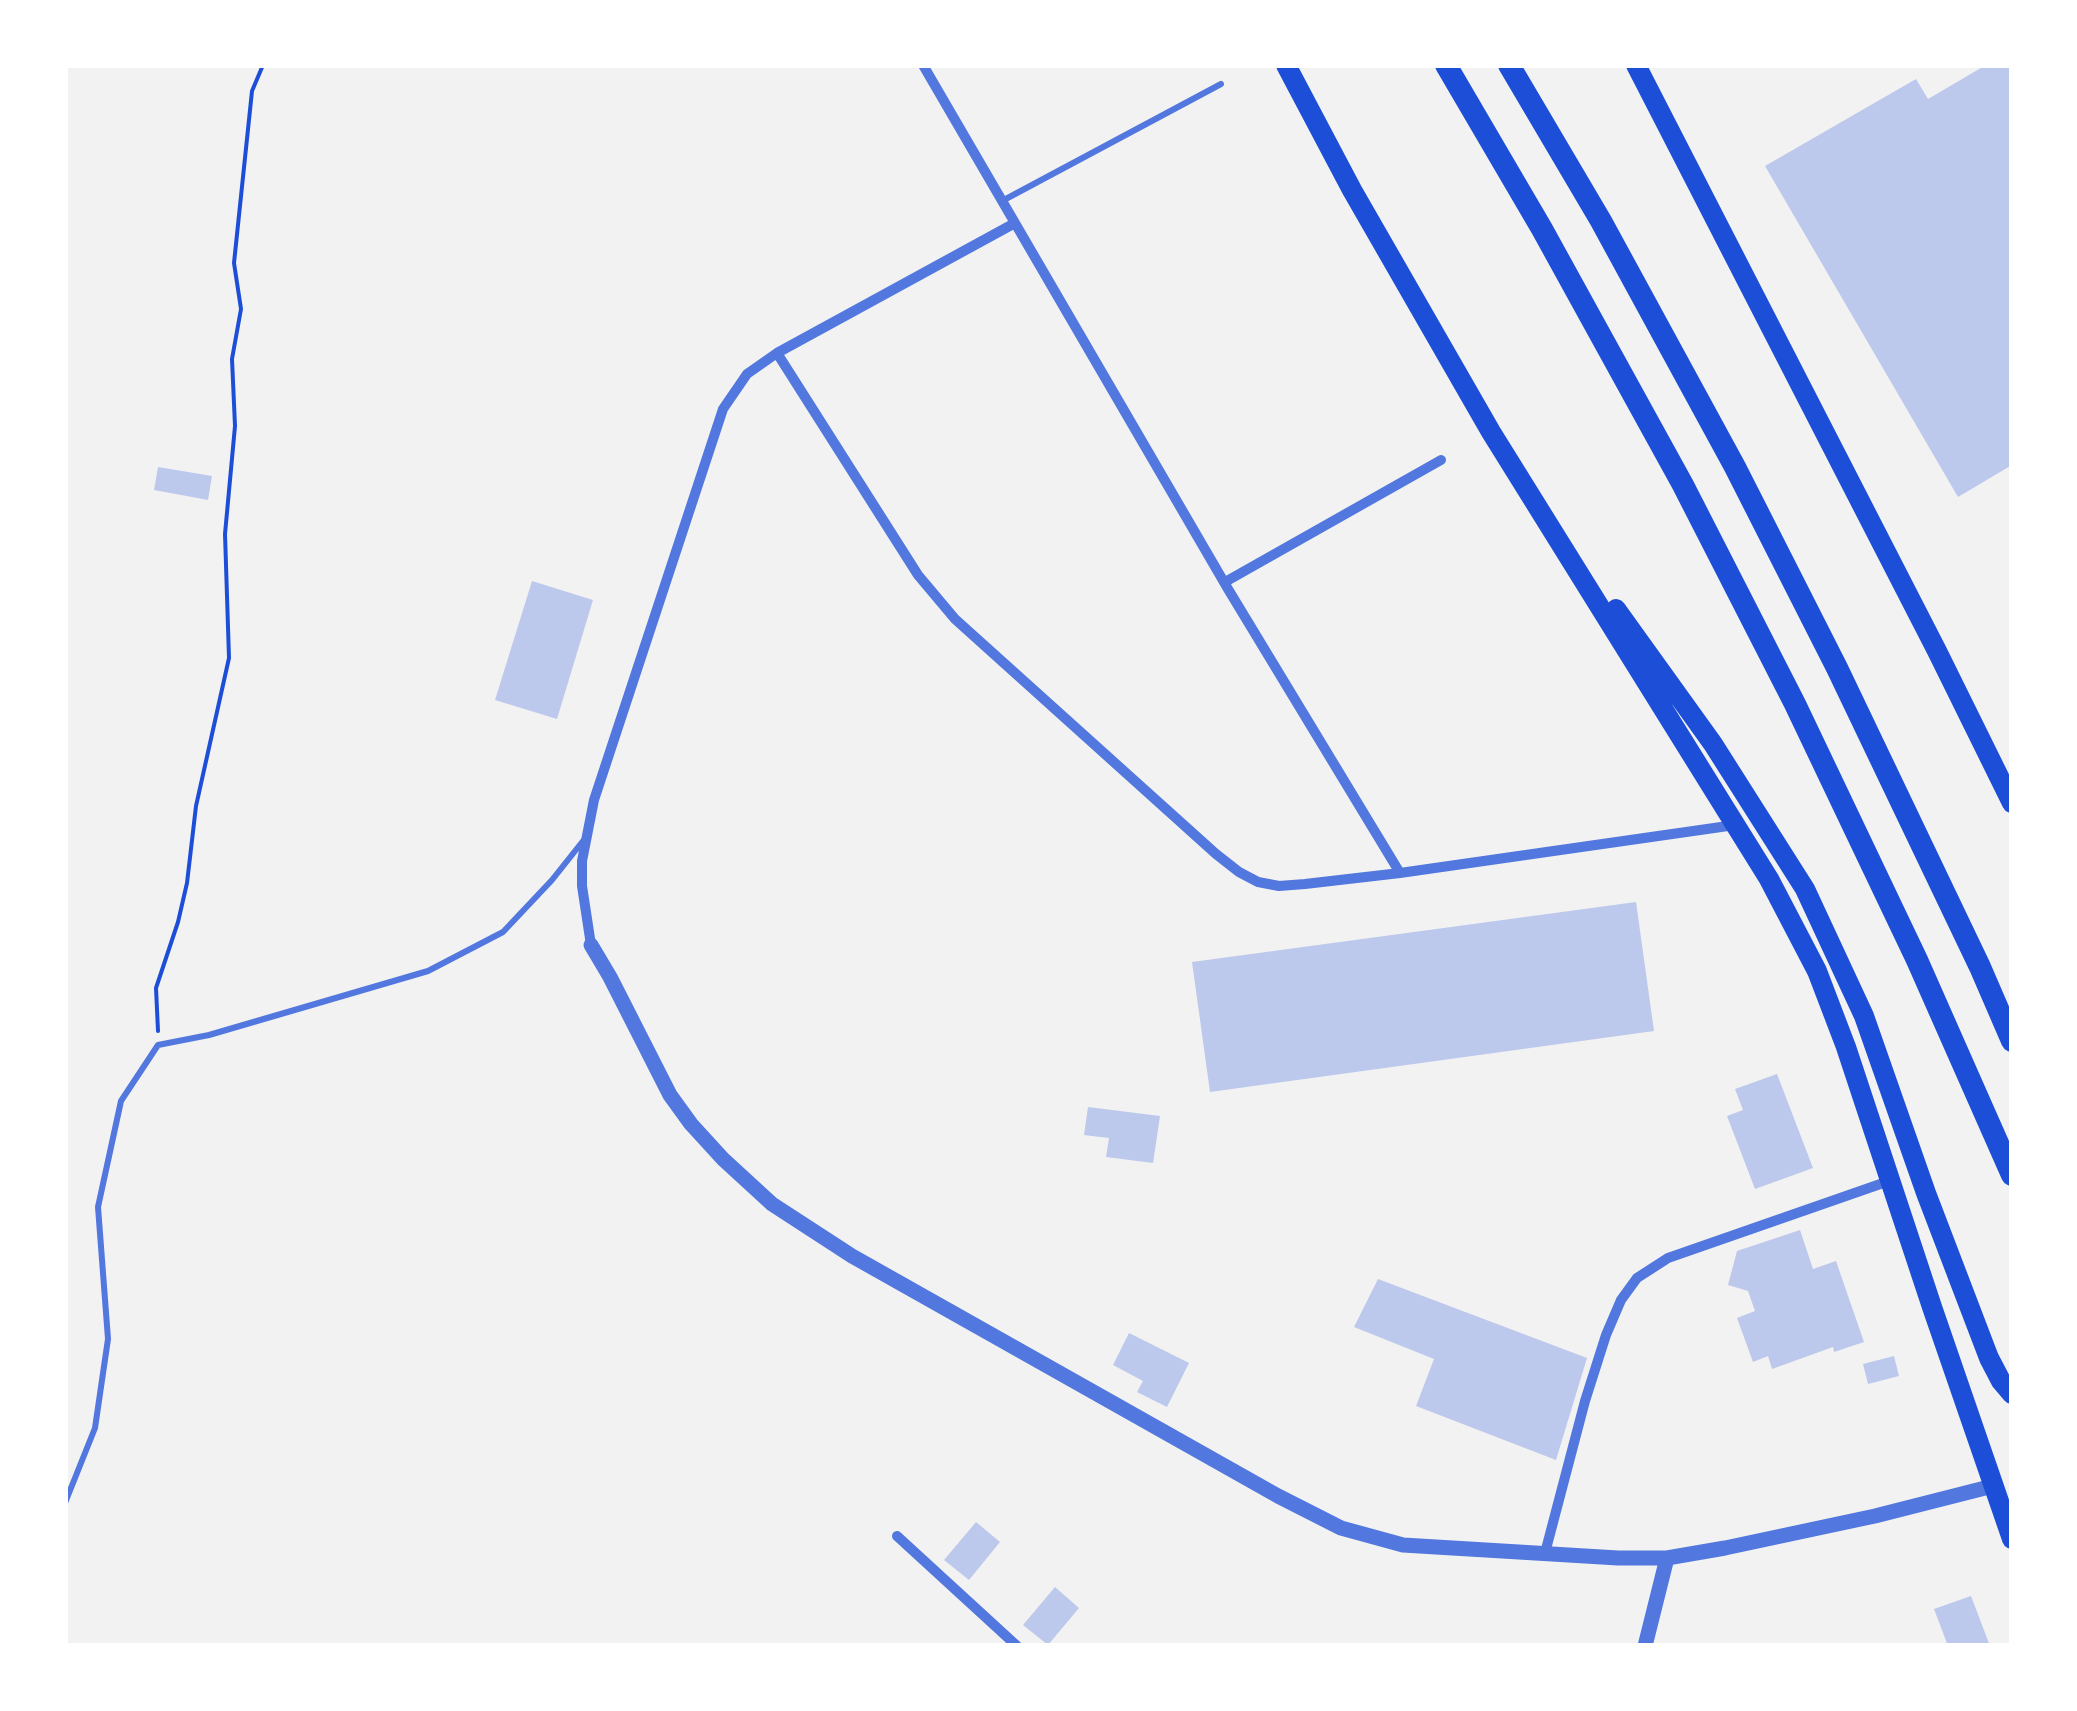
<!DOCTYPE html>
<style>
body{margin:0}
#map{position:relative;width:2077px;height:1711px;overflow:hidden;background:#f2f2f2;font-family:"Asap Condensed",sans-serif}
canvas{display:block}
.frame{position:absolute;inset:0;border:68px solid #fff;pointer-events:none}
</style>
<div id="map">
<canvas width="2077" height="1711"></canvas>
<div class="frame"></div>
</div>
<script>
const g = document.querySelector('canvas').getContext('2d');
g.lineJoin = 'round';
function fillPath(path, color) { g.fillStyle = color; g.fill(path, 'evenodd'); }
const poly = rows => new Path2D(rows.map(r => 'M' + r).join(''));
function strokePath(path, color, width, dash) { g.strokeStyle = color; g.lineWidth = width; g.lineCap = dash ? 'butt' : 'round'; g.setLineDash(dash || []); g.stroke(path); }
const building = poly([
 [1986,65,2012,65,2012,465,1958,497,1765,166,1916,79,1928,99],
 [158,467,212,476,208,500,154,490],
 [532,581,593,600,557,719,495,700],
 [1636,902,1654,1031,1210,1092,1192,962],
 [1777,1074,1813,1168,1755,1189,1727,1116,1743,1110,1735,1089],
 [1088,1107,1160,1116,1153,1163,1106,1157,1109,1138,1084,1135],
 [1800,1230,1813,1269,1836,1261,1864,1342,1834,1352,1833,1347,1772,1369,1768,1356,1753,1362,1737,1318,1755,1311,1748,1291,1728,1285,1737,1251],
 [1378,1279,1587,1358,1556,1460,1416,1406,1434,1359,1354,1327],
 [1129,1333,1189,1363,1167,1407,1137,1392,1143,1381,1113,1365],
 [1894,1356,1899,1376,1868,1384,1863,1364],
 [976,1522,1000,1542,969,1580,944,1560],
 [1055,1587,1079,1608,1048,1645,1023,1625],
 [1971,1596,1990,1646,1948,1646,1934,1609]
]);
const path = poly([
 [158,1031,156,988,178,922,187,883,196,806,229,658,225,534,235,426,232,359,241,309,234,263,252,91,263,65]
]);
const service = poly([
 [1002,201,1221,84],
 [65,1503,95,1428,108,1339,98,1207,121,1101,158,1045,209,1035,428,971,503,932,552,880,583,841]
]);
const minor = poly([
 [923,65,1228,589,1400,873],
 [777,353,918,575,955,619,1216,854,1239,872,1258,882,1279,886,1305,884,1400,873,1735,825],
 [1225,582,1441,460],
 [591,945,582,886,582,861,594,800,723,409,747,374,777,353,1015,223],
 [897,1536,1017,1646],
 [1545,1553,1585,1401,1606,1335,1621,1300,1637,1278,1668,1258,1889,1181]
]);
const tertiary = poly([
 [591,945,610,977,670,1095,691,1124,723,1159,772,1204,852,1256,1278,1496,1341,1528,1403,1545,1618,1558,1667,1558,1725,1548,1875,1516,1993,1486],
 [1645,1646,1667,1558]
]);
const primary = poly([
 [1286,65,1352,190,1491,432,1769,879,1817,971,1846,1047,1932,1307,2012,1539],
 [1636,65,1937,651,2012,803],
 [1616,609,1713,744,1805,889,1864,1016,1926,1193,1989,1358,2001,1381,2012,1394]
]);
const motorway = poly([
 [1446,65,1542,229,1683,485,1795,704,1917,960,2012,1175],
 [1509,65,1601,221,1735,467,1837,668,1980,967,2012,1041]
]);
fillPath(building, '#bdc9ec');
strokePath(path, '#1d4ed8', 4);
strokePath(service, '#5277de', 6);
strokePath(minor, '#5277de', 10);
strokePath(tertiary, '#5277de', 15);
strokePath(primary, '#1d4ed8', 20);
strokePath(motorway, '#1d4ed8', 22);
</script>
